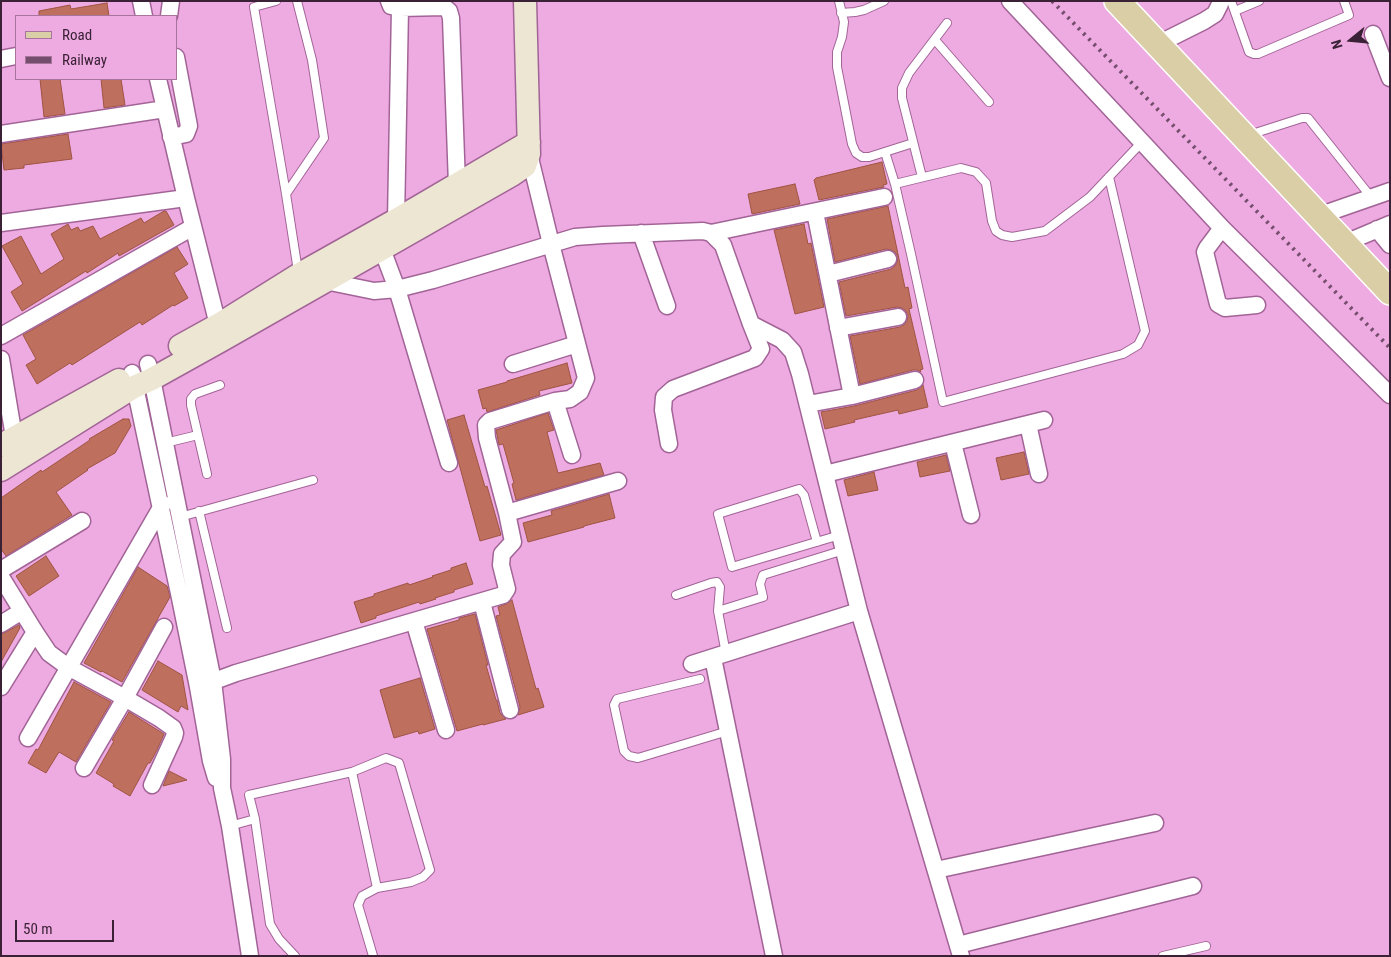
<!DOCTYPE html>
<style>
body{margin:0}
#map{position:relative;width:1391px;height:957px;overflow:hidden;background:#eeabe1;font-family:"Roboto Condensed",sans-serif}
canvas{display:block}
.frame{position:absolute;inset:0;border:2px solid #3b2136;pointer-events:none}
.legend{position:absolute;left:15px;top:15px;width:162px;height:65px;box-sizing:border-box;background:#eeabe1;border:1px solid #a6749d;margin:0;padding:6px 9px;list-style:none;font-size:15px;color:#3b2136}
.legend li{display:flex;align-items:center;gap:10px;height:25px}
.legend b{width:25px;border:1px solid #a6749d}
.north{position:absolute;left:1326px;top:15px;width:50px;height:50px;-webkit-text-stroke:4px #eeabe1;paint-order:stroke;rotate:253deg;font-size:14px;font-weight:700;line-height:20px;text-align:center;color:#3b2136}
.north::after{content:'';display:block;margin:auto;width:18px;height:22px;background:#3b2136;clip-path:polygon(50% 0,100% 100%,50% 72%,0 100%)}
.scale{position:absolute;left:15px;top:920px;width:99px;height:22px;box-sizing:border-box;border:2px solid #3b2136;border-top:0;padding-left:6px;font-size:15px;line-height:18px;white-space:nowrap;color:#3b2136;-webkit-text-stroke:4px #eeabe1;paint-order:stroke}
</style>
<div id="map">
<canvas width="1391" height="957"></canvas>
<div class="frame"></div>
<ul class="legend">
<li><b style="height:6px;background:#dacea6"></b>Road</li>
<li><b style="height:6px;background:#754e6d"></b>Railway</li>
</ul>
<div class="north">N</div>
<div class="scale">50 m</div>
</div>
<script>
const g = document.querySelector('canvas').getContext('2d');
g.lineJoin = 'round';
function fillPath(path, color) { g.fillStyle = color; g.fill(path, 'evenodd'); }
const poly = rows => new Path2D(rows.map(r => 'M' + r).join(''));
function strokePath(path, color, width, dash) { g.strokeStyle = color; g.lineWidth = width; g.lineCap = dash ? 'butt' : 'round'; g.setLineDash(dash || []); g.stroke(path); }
const building = poly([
 [107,3,109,16,39,16,39,11,70,5,71,9,107,3],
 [40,79,60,79,65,114,44,117,40,79],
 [101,79,121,79,125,105,104,108,101,79],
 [68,134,72,159,24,165,24,168,4,170,1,144,68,134],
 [882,162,887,184,883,185,884,187,819,200,814,180,816,178,882,162],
 [795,184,800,204,752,214,748,194,795,184],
 [888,206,905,288,908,287,912,308,909,309,923,369,920,370,921,372,917,370,913,370,860,384,850,336,900,327,905,324,907,321,908,315,905,310,902,308,897,307,846,316,839,282,891,269,895,266,897,262,898,257,895,252,891,250,886,249,835,262,827,219,888,206],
 [164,211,166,211,174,225,119,256,118,253,87,273,86,271,22,311,11,292,23,284,2,246,21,236,41,274,64,259,51,234,68,224,71,230,78,227,80,231,93,226,100,239,141,218,144,223,164,211],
 [804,224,808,244,811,243,824,307,795,314,774,230,804,224],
 [177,247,188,264,174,273,188,298,174,306,173,305,142,325,140,322,72,365,70,363,37,384,26,365,36,359,23,335,177,247],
 [567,363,572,383,539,391,540,395,487,412,486,408,483,409,478,390,507,382,507,381,567,363],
 [923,385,928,407,899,414,898,410,854,420,855,422,825,429,821,412,854,406,917,390,923,385],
 [548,413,554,430,547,432,558,473,600,463,604,475,516,500,512,484,514,483,503,444,499,445,496,430,548,413],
 [464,415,485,487,487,486,501,535,480,541,447,420,464,415],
 [123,419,129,419,131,426,115,453,87,469,88,470,56,492,72,515,6,556,1,549,1,498,41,470,42,472,90,440,89,439,123,419],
 [1024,452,1029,474,1001,480,996,458,1024,452],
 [946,455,950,471,920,477,917,462,946,455],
 [874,472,878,490,848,496,844,480,874,472],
 [609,494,615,518,584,526,584,527,528,542,523,523,552,515,551,511,609,494],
 [46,556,59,576,29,596,16,576,46,556],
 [466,563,473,584,454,590,454,592,435,598,436,599,420,604,419,602,376,616,376,618,361,623,354,602,374,596,374,594,408,583,409,585,433,577,432,576,451,570,451,568,466,563],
 [138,567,167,586,170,597,122,682,102,671,101,672,84,663,138,567],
 [512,600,536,689,538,688,544,707,518,715,520,707,496,616,500,615,498,607,506,604,512,600],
 [475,614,488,665,486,665,496,700,497,700,500,713,506,719,483,725,483,724,457,731,427,629,459,620,459,618,475,614],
 [19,625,20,628,1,662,1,634,6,632,19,625],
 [158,661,182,675,188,710,181,706,178,712,142,690,158,661],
 [420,678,435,729,419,734,418,731,394,738,380,690,420,678],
 [74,682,111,702,76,762,59,752,46,773,28,763,36,749,38,750,74,682],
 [129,712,164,734,157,750,150,763,148,763,130,796,113,786,114,784,96,773,114,741,112,740,129,712],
 [169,771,187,780,163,786,169,771]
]);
const lane = poly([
 [276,1,254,7,286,194,298,271],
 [839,1,844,22,842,37,837,52,837,67,852,144,856,153,862,157,869,157,913,143],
 [1231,1,1249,52,1254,54,1258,54,1349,15,1344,1],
 [1235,11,1259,1],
 [841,13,855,12,864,10,884,1],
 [935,40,989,102],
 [1249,135,1302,118,1308,118,1371,197],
 [885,152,895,184,911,254,943,402,1123,354,1138,345,1145,331,1109,177],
 [922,177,902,98,902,88,909,73,947,23],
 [895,184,961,168,976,172,986,183,992,221,996,231,1002,235,1012,237,1045,231,1090,197,1142,142],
 [286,194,324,138,312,60,297,1],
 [165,443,198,435],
 [207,474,191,405,191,399,195,394,220,385],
 [199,511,227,628],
 [180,517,313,480],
 [817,542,804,495,799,489,718,514,732,567,840,535],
 [676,595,711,583,717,582,720,587,718,611],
 [726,654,718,611,763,597,760,584,763,575,844,550],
 [700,679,617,699,614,705,624,751,629,756,638,758,728,731],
 [352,772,377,888],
 [230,826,255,819],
 [295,956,279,939,270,924,255,819,249,795,352,772,386,758,399,763,430,870,423,877,411,882,377,888,362,896,358,905,373,956],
 [1163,956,1206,946]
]);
const street = poly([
 [141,1,144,16],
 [389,1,391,6,400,8,444,7,449,11,451,18,457,185],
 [1010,1,1142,142,1222,228,1390,395],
 [169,16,171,1],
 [1373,34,1390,78],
 [1158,44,1204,21,1215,14,1220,4,1220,1],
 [1,59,16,56],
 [158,79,186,198,220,333],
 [1,134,165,109],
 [171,137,186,134,189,126,176,57],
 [1318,216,1390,191],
 [396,220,400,8],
 [1,223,186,198],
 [1222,228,1207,248,1205,252,1218,304,1225,308,1257,305],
 [1377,229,1390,245],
 [641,233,667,306],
 [1345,243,1390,224],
 [382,249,397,289,449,463],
 [828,274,888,259],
 [325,281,374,291,397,289,433,280,575,237,603,235,703,231,711,233,884,197],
 [838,328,898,317],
 [1,336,193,227],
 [1,359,14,437],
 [148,364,152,379,213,681,222,759,222,788,230,826,250,956],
 [513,364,577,344],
 [132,373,180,598,198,687,211,761,216,778],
 [852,396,915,380],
 [555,401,572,455],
 [808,404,852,396,815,212],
 [1028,424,1039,474],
 [953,443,971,515],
 [669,444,663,410,664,397,673,389,755,358,761,349,751,324,723,245,711,233],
 [825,474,1044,420],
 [507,513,618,481],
 [1,570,82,521],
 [1,577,35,632,49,653,68,667,125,698,159,718,173,728,175,733,174,737,152,785],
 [482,602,510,710],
 [859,611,961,956],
 [414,621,446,730],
 [1,624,22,611],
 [713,658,774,956],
 [692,664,859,611,800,374,793,352,782,340,751,324],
 [1,687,35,632],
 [198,687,236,673,503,595,507,589,501,565,502,554,513,542,507,513,487,438,486,425,490,421,555,401,570,399,580,392,586,378,551,244,529,154],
 [28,738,163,504],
 [84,768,125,698,164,627],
 [936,870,1155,823],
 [958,945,1193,886]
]);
const secondary = poly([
 [180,346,218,325,298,275,396,220,529,142],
 [1,445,119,380],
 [1,470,134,387,152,379,222,340,512,175,525,166,529,154,525,1]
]);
const primary = poly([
 [1117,1,1390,292]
]);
const rail = poly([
 [1052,1,1390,348]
]);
fillPath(building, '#be6f5d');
strokePath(building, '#9f5343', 1);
strokePath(lane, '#a26497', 10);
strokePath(street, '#a26497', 19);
strokePath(secondary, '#a26497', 25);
strokePath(primary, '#fff', 28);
strokePath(lane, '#fff', 8);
strokePath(street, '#fff', 16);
strokePath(secondary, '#ece6d2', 22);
strokePath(primary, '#dacea6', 25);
strokePath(rail, '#754e6d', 4, [2.5, 5]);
</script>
